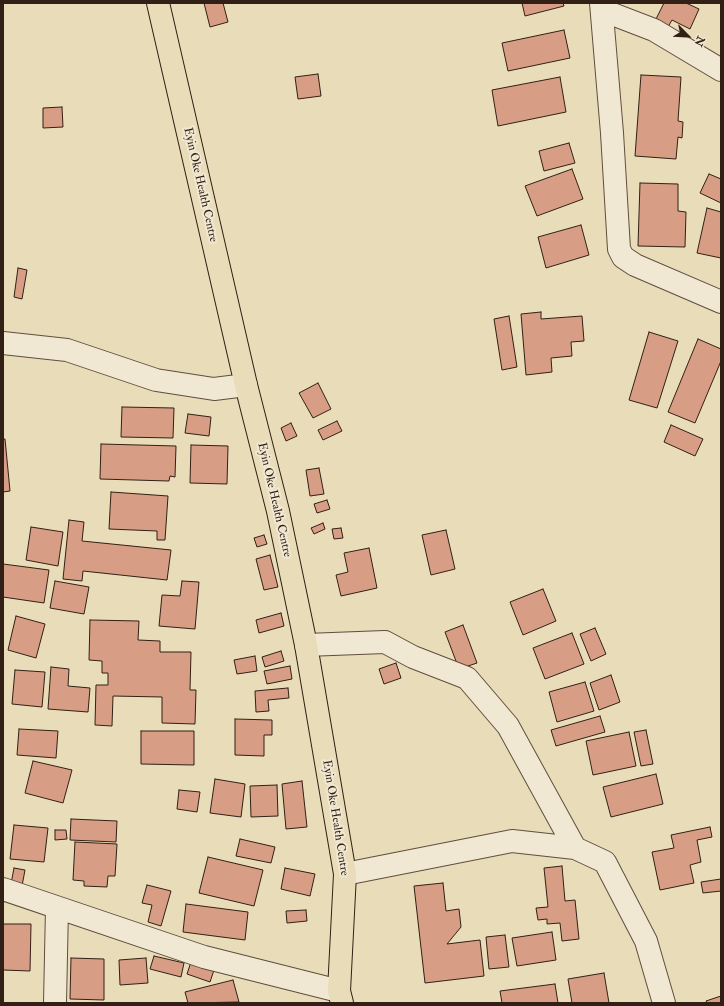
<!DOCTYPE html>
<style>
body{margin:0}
#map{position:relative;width:724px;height:1006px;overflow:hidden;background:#e8dcb9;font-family:"IM FELL Double Pica",serif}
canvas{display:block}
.frame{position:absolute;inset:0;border:4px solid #321f15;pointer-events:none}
.north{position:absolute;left:668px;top:16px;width:40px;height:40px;-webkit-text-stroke:3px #f0e8d2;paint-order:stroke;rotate:114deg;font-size:11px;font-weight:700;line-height:16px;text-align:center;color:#321f15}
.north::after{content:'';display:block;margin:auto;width:14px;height:18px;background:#321f15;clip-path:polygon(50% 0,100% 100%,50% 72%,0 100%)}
</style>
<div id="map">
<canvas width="724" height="1006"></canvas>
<div class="frame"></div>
<div class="north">N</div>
</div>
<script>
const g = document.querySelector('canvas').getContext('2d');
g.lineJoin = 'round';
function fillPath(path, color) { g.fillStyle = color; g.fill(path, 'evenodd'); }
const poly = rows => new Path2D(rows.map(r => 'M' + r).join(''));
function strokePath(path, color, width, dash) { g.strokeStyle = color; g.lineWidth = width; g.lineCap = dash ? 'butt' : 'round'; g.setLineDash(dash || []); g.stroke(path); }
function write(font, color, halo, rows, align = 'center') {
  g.font = font + ' "IM FELL Double Pica",serif'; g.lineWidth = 4; g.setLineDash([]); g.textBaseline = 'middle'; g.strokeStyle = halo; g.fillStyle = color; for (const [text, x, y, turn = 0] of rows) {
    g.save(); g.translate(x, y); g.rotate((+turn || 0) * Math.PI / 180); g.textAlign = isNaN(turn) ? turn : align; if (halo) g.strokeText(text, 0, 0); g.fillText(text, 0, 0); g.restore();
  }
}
const building = poly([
 [204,3,223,3,228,22,210,27,204,3],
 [522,3,563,3,564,6,525,16,522,3],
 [664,3,686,3,699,9,690,29,672,20,668,27,655,21,664,3],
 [564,30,570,58,508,71,502,43,564,30],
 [318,74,321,96,298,99,295,77,318,74],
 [641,75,681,77,678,121,683,122,682,138,678,137,676,159,635,156,641,75],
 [560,77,566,112,498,126,492,90,560,77],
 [62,107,63,127,43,128,43,108,62,107],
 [569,143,575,163,544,171,539,151,569,143],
 [572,169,583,199,537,216,525,186,572,169],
 [709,174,721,179,721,203,700,193,709,174],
 [640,183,678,184,678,211,686,212,685,247,638,246,640,183],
 [707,208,721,212,721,258,697,253,707,208],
 [581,225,589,255,546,268,538,237,581,225],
 [18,268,27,270,22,299,14,297,18,268],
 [541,312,541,319,582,316,584,341,571,342,572,356,551,358,552,372,526,375,521,314,541,312],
 [509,316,517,367,502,370,494,319,509,316],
 [649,332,678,341,657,408,629,400,649,332],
 [698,339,721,349,721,361,695,423,668,412,698,339],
 [318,383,331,409,313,418,299,393,318,383],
 [122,407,174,408,173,438,121,437,122,407],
 [188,414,211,417,209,436,185,433,188,414],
 [337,421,342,431,323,440,318,430,337,421],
 [291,423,297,436,286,441,281,428,291,423],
 [671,425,703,439,695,456,664,442,671,425],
 [3,439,5,439,10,491,3,492,3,439],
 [101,444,176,446,175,477,170,476,169,481,100,479,101,444],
 [191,445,228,446,227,484,190,483,191,445],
 [319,468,324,494,310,496,306,470,319,468],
 [111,492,168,496,165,540,157,540,157,531,109,529,111,492],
 [327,500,330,509,317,513,314,504,327,500],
 [69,520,84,522,82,541,171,550,167,580,83,571,82,581,63,579,69,520],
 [323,523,325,529,314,534,311,528,323,523],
 [31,527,63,532,58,566,26,560,31,527],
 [341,528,343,538,334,539,332,529,341,528],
 [446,530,455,569,431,575,422,535,446,530],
 [264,535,267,544,257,547,254,538,264,535],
 [369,548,377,588,341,596,336,575,348,572,344,553,369,548],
 [270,555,278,587,264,590,256,559,270,555],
 [3,564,49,570,44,603,3,597,3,564],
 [55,581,89,587,84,614,50,608,55,581],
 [182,581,199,582,195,629,159,626,162,595,180,596,182,581],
 [543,589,556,621,523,635,510,602,543,589],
 [281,613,284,626,259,633,256,620,281,613],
 [16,616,45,624,36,658,8,650,16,616],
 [90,620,139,621,138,640,160,641,160,652,191,652,190,690,196,690,195,724,162,723,162,697,113,696,112,726,95,725,96,685,108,685,108,673,102,673,102,661,89,660,90,620],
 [463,625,477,663,459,669,445,632,463,625],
 [595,628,606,654,591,661,580,634,595,628],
 [572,633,584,664,545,679,533,648,572,633],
 [281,651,284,661,265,667,262,657,281,651],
 [255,656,257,671,237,674,234,660,255,656],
 [396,663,401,678,384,684,379,669,396,663],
 [290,666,292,679,267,684,264,671,290,666],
 [51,667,69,669,68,686,90,688,88,712,48,709,51,667],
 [15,670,45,672,42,707,12,704,15,670],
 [611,675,620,702,599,710,590,683,611,675],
 [585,682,594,711,557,722,549,692,585,682],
 [288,688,289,698,268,700,269,711,256,712,255,691,288,688],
 [600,716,605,732,556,746,551,730,600,716],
 [235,719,272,720,272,735,264,735,264,756,235,755,235,719],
 [19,729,58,731,56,758,17,755,19,729],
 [646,730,653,764,641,766,634,732,646,730],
 [141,731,194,731,194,765,141,764,141,731],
 [629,732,636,766,593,775,586,741,629,732],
 [33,761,72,770,63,803,25,793,33,761],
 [656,774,663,804,611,817,603,787,656,774],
 [215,779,245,784,241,817,210,813,215,779],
 [302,781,307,827,286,829,282,784,302,781],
 [277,785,278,816,251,817,250,786,277,785],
 [179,790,200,792,197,812,177,809,179,790],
 [71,819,117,821,116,842,70,840,71,819],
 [14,825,48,828,44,862,10,859,14,825],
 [710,827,712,837,697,840,701,862,690,865,694,883,660,890,652,852,674,848,671,835,710,827],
 [55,830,66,830,67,839,55,840,55,830],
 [240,839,275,847,271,863,236,856,240,839],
 [75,842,117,844,115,876,108,876,107,887,84,886,84,881,73,880,75,842],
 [208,857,263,870,254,906,199,893,208,857],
 [562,866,565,901,575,900,579,939,562,941,560,923,547,924,547,919,538,920,536,908,548,907,544,868,562,866],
 [14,868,25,870,22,886,11,884,14,868],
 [285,868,315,874,310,896,281,889,285,868],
 [721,879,721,891,703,893,701,882,721,879],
 [443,883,446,911,459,909,461,927,447,944,480,940,484,976,425,983,414,886,443,883],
 [147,885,171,891,161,926,148,922,152,905,142,903,147,885],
 [186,904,248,912,245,940,183,932,186,904],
 [306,910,307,921,287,923,286,911,306,910],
 [3,924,31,924,30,971,3,970,3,924],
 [552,932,556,960,517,966,512,938,552,932],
 [505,935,509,967,489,969,486,937,505,935],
 [154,956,184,963,181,977,150,969,154,956],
 [71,958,104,959,104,1000,70,999,71,958],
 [146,958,148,983,120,985,119,960,146,958],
 [191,962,214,970,210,982,187,974,191,962],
 [604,973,609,1003,572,1003,568,979,604,973],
 [233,980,239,1002,188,1003,185,992,233,980],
 [555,984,558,1003,502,1003,500,991,555,984],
 [721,996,721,1003,707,1003,706,1001,721,996]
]);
const minor = poly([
 [601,3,612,133,619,249,623,257,635,265,721,302],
 [602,10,654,30,721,70],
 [3,343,67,350,156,380,214,389,246,385],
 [306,645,385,642,413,657,467,678,508,726,575,848],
 [345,874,512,841,575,848,605,862,646,941,664,1003],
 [3,889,204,957,339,991],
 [55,1003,57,908]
]);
const primary = poly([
 [158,3,246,385,278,511,306,645,345,874,339,991,342,1003]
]);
const streetNames = [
 ["Eyin Oke Health Centre",200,185,77],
 ["Eyin Oke Health Centre",274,500,77],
 ["Eyin Oke Health Centre",335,818,81]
];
fillPath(building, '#d79e85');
strokePath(building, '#321f15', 1);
strokePath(minor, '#604e3e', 24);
strokePath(primary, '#321f15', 24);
strokePath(minor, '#f0e8d2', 22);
strokePath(primary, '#e8dcb9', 22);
write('12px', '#321f15', '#f0e8d2', streetNames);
</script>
